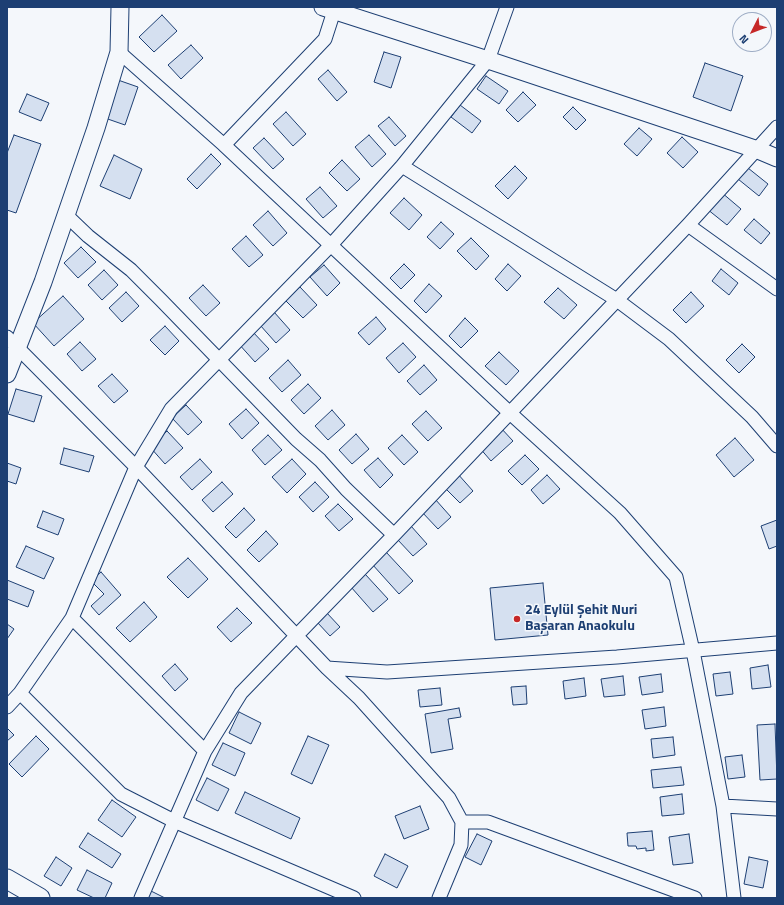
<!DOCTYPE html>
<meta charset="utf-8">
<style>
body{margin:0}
#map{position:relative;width:784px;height:905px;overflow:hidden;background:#f4f7fb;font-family:"Titillium Web",sans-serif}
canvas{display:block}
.frame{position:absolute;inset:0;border:8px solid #1d3f73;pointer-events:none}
.north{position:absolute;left:732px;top:12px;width:40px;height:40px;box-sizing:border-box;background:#f4f7fb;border:1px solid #9eadc5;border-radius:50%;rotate:228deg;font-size:11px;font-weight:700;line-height:16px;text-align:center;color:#1d3f73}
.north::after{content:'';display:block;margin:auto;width:14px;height:18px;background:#c62828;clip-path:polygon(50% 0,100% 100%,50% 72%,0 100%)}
</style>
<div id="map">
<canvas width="784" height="905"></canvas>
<div class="frame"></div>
<div class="north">N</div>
</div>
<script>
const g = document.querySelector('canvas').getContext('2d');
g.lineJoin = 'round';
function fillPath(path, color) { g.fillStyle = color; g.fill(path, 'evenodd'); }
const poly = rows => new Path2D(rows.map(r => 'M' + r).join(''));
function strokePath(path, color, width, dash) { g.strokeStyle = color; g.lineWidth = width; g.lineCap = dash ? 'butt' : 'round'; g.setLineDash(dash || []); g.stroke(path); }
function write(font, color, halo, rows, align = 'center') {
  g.font = font + ' "Titillium Web",sans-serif'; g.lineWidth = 3; g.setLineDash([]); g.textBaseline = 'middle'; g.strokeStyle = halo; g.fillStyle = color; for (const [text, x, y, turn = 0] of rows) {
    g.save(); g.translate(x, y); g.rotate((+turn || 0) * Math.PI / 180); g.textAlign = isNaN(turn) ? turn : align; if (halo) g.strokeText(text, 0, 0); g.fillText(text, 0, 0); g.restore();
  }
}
const building = poly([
 [162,15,177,31,154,52,139,37,162,15],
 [191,45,203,58,181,79,168,65,191,45],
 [384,52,401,57,391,88,374,82,384,52],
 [705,63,743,76,731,111,693,97,705,63],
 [328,70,347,92,337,101,318,79,328,70],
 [486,76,508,91,499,104,477,89,486,76],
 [115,79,138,87,125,125,102,117,115,79],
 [523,92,536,105,518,122,506,110,523,92],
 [27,94,49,103,41,121,19,112,27,94],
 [460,105,481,121,472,133,451,117,460,105],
 [573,107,586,120,576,130,563,117,573,107],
 [286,112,306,134,293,146,273,124,286,112],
 [389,117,406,136,395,146,378,126,389,117],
 [639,128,652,139,637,156,624,144,639,128],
 [14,135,41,144,16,213,7,210,7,153,14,135],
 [369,135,386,154,372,167,355,147,369,135],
 [682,137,698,152,683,168,667,153,682,137],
 [264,138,284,159,273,169,253,148,264,138],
 [211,154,221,164,197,189,187,179,211,154],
 [114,155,142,169,130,199,100,186,114,155],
 [342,160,360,179,347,191,329,173,342,160],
 [515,166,527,178,508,199,495,186,515,166],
 [748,168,768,184,759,196,738,179,748,168],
 [320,187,337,206,323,218,306,199,320,187],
 [721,192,741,209,727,225,707,209,721,192],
 [404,198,422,215,409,230,390,213,404,198],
 [268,211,287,233,273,246,253,225,268,211],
 [754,219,770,233,761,244,744,230,754,219],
 [441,222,454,234,440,249,427,237,441,222],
 [246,236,263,255,249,267,232,249,246,236],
 [471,238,489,256,476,270,457,251,471,238],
 [81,247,96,262,78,278,64,263,81,247],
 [404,264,415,275,401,289,390,278,404,264],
 [508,264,521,276,507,291,495,279,508,264],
 [324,265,340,283,327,296,310,277,324,265],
 [721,269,738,283,729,295,712,281,721,269],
 [104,270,118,285,102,300,88,285,104,270],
 [429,284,442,296,426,313,414,301,429,284],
 [203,285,220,303,206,316,189,298,203,285],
 [300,287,317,305,303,318,285,300,300,287],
 [558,288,577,305,564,319,544,302,558,288],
 [126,292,139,306,122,322,109,308,126,292],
 [691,292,704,306,686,323,673,310,691,292],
 [63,296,84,319,54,346,33,323,63,296],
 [274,312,290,330,276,343,260,325,274,312],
 [376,317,386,329,369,345,358,333,376,317],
 [465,318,478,331,461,348,449,336,465,318],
 [165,326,179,341,165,355,150,340,165,326],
 [251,330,269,349,255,362,238,343,251,330],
 [80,342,96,359,82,371,67,354,80,342],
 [403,343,416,357,399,373,386,358,403,343],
 [742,344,755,357,739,373,726,360,742,344],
 [499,352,519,371,506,385,485,366,499,352],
 [288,360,301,375,282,392,269,378,288,360],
 [424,365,437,380,420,395,407,381,424,365],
 [112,374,128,391,114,403,98,386,112,374],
 [308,384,321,398,304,414,291,400,308,384],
 [16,389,42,396,34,422,8,414,16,389],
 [186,405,202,422,188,435,172,418,186,405],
 [246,409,259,423,242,439,229,424,246,409],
 [332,410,345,425,328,440,315,426,332,410],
 [426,411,442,428,428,441,412,424,426,411],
 [500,427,513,441,491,461,478,446,500,427],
 [167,431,183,448,165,464,150,447,167,431],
 [356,434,369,449,352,464,339,450,356,434],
 [268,435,282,450,265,465,252,450,268,435],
 [402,435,418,452,404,465,388,448,402,435],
 [735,438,754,460,734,477,716,455,735,438],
 [64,448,94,456,89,472,60,464,64,448],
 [525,455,539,469,522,485,508,471,525,455],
 [378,458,393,475,380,488,364,470,378,458],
 [200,459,212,472,192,490,180,477,200,459],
 [292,459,306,474,287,493,272,477,292,459],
 [7,463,21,468,16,484,7,481,7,463],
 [457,473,473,491,460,503,443,486,457,473],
 [547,475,560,489,543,504,531,490,547,475],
 [222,482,233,494,213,512,202,500,222,482],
 [315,482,329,497,313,512,299,497,315,482],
 [435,499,451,517,438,529,421,511,435,499],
 [338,504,353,519,339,531,325,516,338,504],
 [244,508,255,520,236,538,225,527,244,508],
 [43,511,64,519,58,535,37,527,43,511],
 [777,520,777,546,769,549,761,526,777,520],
 [411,526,427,544,413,556,397,539,411,526],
 [266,531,278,544,259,562,247,550,266,531],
 [26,546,54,558,44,579,16,567,26,546],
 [386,552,413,581,399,594,372,564,386,552],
 [188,558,208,579,188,598,167,577,188,558],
 [101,572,121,595,99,615,91,606,104,594,91,581,101,572],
 [365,574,388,599,373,612,351,587,365,574],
 [7,580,34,591,28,607,7,599,7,580],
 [543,583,548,635,495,640,490,588,543,583],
 [144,602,157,617,130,642,116,628,144,602],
 [237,608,252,623,231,642,217,627,237,608],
 [326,612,340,627,330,636,317,622,326,612],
 [7,624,14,629,7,639,7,624],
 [175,664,188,679,175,691,162,676,175,664],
 [768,665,771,687,752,689,750,668,768,665],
 [730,672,733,694,716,696,713,674,730,672],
 [661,674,663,692,642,695,639,677,661,674],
 [623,676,625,695,604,697,601,679,623,676],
 [584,678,586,696,565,699,563,681,584,678],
 [526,686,527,704,513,705,511,687,526,686],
 [440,688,442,705,420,707,418,690,440,688],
 [664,707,666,726,645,729,642,710,664,707],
 [459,708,461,717,448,719,453,749,431,753,425,714,459,708],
 [239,712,261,723,251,744,229,733,239,712],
 [775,724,777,779,760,780,757,725,775,724],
 [7,728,14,735,7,741,7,728],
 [36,736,49,749,22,777,9,764,36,736],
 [308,736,329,745,312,784,291,774,308,736],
 [673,737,675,755,653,758,651,739,673,737],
 [223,743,245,753,235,776,212,765,223,743],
 [742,755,745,777,728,779,725,757,742,755],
 [681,767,684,785,653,788,651,770,681,767],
 [207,778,229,789,218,811,196,800,207,778],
 [245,792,300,818,291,839,235,813,245,792],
 [682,794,684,814,662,816,660,797,682,794],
 [112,800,136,817,122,837,98,820,112,800],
 [420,806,429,829,404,839,395,816,420,806],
 [652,831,654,850,646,851,646,848,637,849,636,846,628,846,627,833,652,831],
 [88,833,121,854,112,868,79,847,88,833],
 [477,834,492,841,481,865,465,857,477,834],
 [689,834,693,863,673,865,669,837,689,834],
 [385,854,408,866,397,888,374,876,385,854],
 [56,857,72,868,61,886,44,876,56,857],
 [749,857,768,861,763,888,744,884,749,857],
 [87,870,112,883,105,898,94,898,77,890,87,870],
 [149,890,165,898,145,898,149,890]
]);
const minor = poly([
 [119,52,224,145,510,413,620,513,676,577,693,651,723,806,734,898],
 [224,145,325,39,334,11],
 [402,166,617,300,669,339,752,417,777,446],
 [65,214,88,236,131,270,161,300,296,439,320,460,346,489,394,535],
 [688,225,777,289],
 [7,337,136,467,327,668,359,698,449,798,462,822,461,845,439,898],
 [72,618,205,751],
 [327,668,387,672,617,657,777,643],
 [20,693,121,794,174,821,354,898],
 [7,707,20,693,72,618,136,467,171,409,331,245,402,166,488,60,507,7],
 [723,806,777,809],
 [462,822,488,822,695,898],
 [141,898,205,751,241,693,394,535,688,225,777,127]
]);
const tertiary = poly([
 [323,7,488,60,758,150,777,158],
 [7,374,43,282,96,128,119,52,120,7]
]);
const secondary = poly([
 [7,879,40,898]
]);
const markers = [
 [517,619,4,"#c62828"]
];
const poiNames = [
 ["24 Eylül Şehit Nuri",525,611],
 ["Başaran Anaokulu",525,627]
];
fillPath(building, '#d5e0f0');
strokePath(building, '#1d3f73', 1);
strokePath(minor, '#1d3f73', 15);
strokePath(tertiary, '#1d3f73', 19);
strokePath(secondary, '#1d3f73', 21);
strokePath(minor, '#f4f7fb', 13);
strokePath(tertiary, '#f4f7fb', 17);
strokePath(secondary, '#f4f7fb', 19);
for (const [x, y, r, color] of markers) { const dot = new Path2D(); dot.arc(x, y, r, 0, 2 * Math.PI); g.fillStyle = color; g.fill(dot); strokePath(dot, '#f4f7fb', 1.5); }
write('bold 14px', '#1d3f73', '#f4f7fb', poiNames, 'left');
</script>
